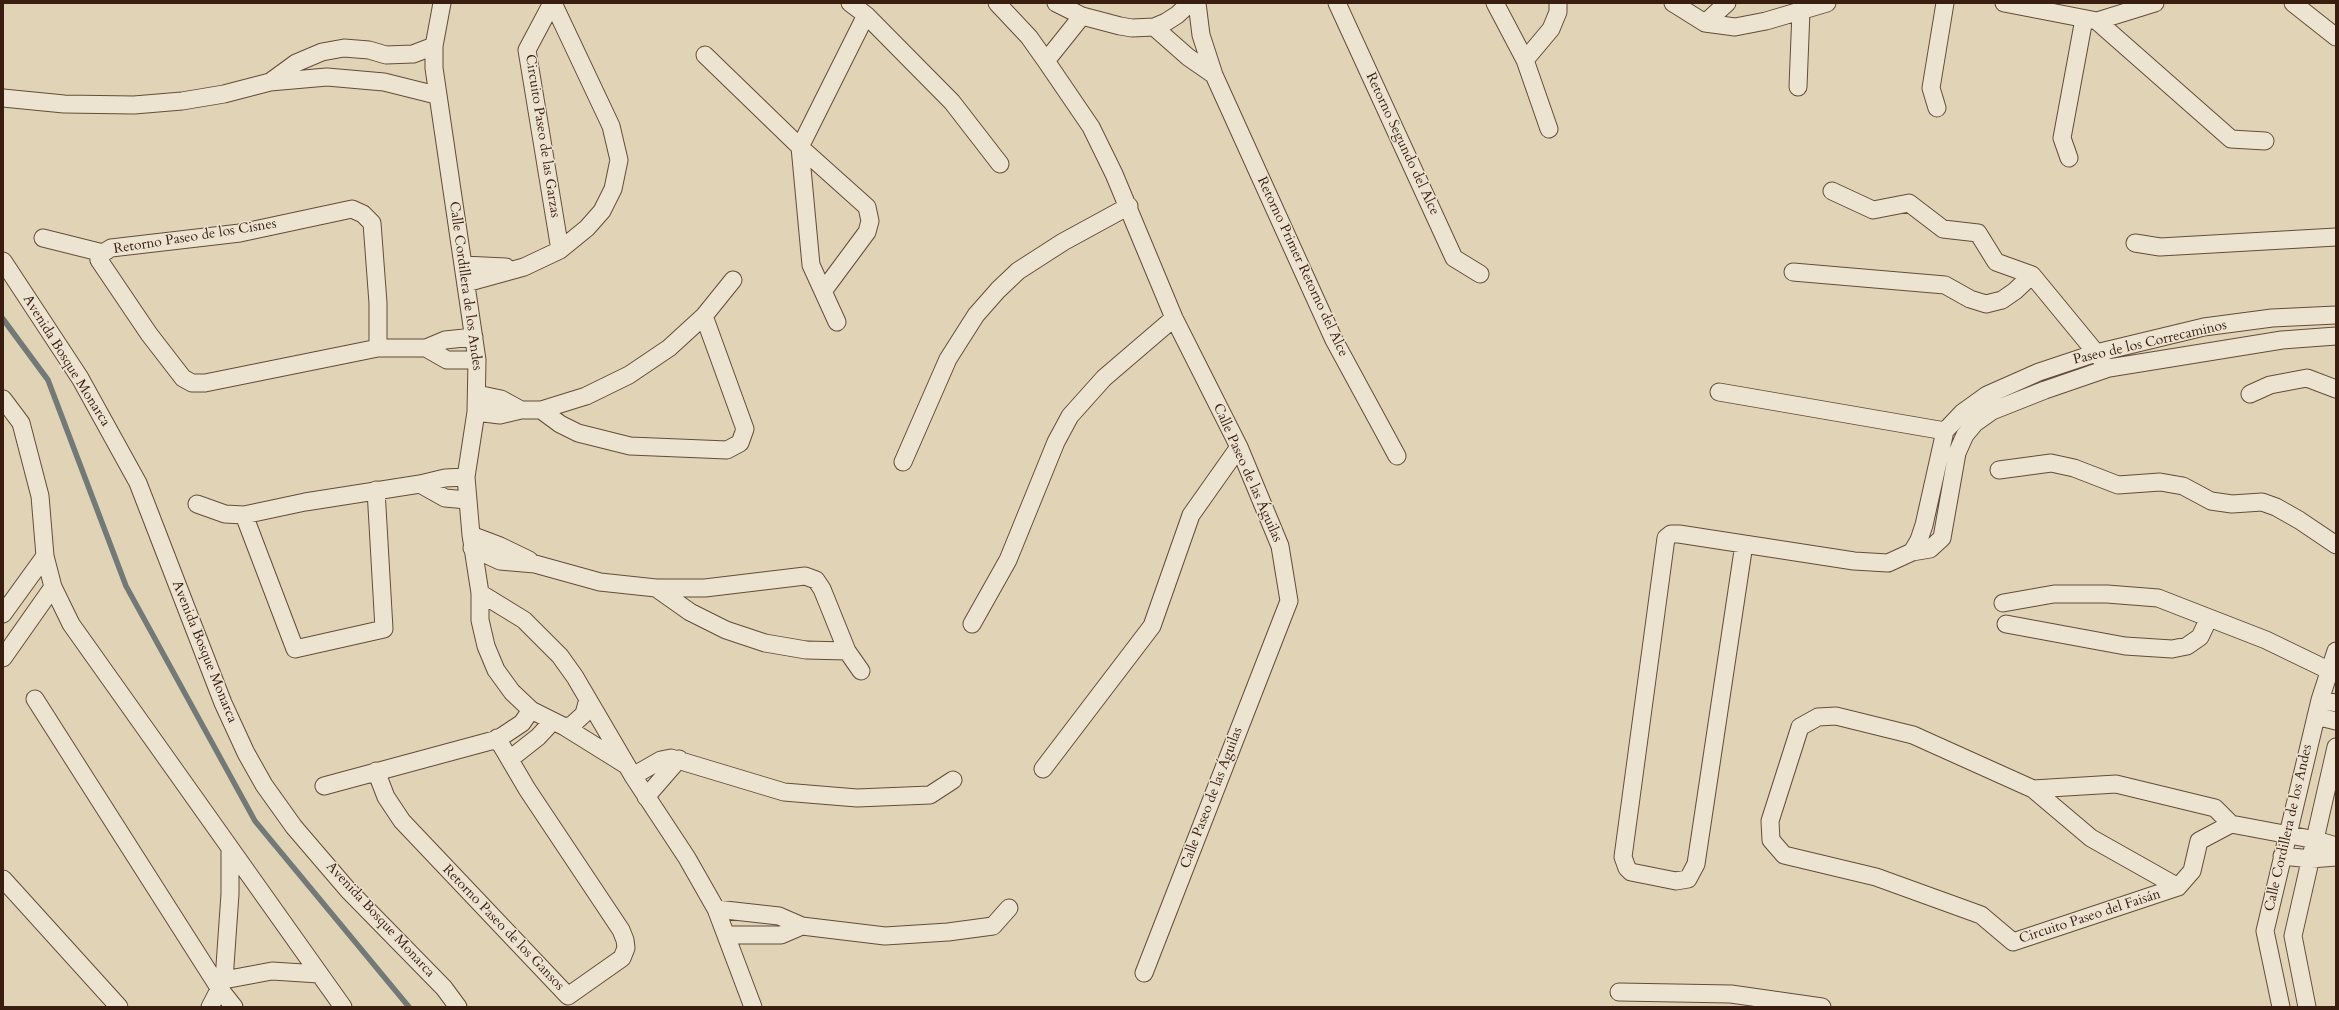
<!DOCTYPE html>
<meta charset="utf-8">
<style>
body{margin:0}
#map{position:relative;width:2339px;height:1010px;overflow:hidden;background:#e1d4b6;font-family:Cardo,serif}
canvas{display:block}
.frame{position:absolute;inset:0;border:4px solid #391e10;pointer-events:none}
</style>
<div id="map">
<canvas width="2339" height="1010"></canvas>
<div class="frame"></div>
</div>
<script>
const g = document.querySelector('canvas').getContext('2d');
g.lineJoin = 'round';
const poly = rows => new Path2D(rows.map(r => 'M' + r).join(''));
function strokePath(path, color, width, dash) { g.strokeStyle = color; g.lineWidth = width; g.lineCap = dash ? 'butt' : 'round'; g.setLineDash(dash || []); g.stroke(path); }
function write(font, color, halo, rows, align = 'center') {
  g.font = font + ' Cardo,serif'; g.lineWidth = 3; g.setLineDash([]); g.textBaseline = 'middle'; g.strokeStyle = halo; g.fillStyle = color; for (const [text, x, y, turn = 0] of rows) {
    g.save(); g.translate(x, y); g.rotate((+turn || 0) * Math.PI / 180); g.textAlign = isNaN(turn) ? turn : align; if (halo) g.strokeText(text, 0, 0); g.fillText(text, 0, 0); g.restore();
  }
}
const stream = poly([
 [3,319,48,380,126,586,255,821,409,1007]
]);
const minor = poly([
 [442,3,434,46,434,68,477,360,476,412,466,477,471,535,480,593,480,620,486,646,496,670,512,692,531,710,565,727,626,765],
 [552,3,527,50,560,250],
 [850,3,866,15,952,102,1000,164],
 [997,3,1029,37,1046,61,1091,127,1114,174,1174,318,1239,447,1280,546,1289,601,1144,973],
 [1056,3,1082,16,1120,26,1132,28,1154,27,1166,22,1177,15,1190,3],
 [1197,3,1201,35,1214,75,1334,340,1397,456],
 [1337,3,1454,258,1480,274],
 [1495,3,1525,60,1549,129],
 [1673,3,1705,23,1735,27,1766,21,1827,3],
 [2004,3,2097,21,2155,3],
 [2293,3,2336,37],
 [2097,21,2231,139,2265,141],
 [1705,23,1727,3],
 [1154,27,1188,57,1214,75],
 [705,55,800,147,867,207,870,221,867,232,824,290],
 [1525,60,1551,29,1558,12,1558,3],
 [1046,61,1082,16],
 [270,82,296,63,322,52,344,48,369,50,386,55,413,54,434,46],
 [1798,87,1801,11],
 [3,98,64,104,134,105,182,101,224,94,270,82,327,77,384,82,436,95],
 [1937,108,1931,88,1945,3],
 [2069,158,2062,138,2084,19],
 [1832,191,1873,210,1909,203,1943,229,1978,233,1996,262,2032,275,2102,360],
 [43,238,103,253],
 [2135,243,2160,247,2336,237],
 [3,261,80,378,138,483,223,703,246,753,264,785,294,827,348,890,444,988,458,1007],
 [463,265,506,267],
 [1793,272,1945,285,1970,299,1986,304,2002,300,2015,291,2032,275],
 [466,283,524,267,560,250,587,228,602,211,613,189,619,160,611,126,553,3],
 [837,322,811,265,800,147,866,15],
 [378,348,378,303,372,223,363,214,352,209,240,233,111,248,103,253,99,260,149,334,183,378,192,383,205,383,378,348,426,348,445,340,474,337],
 [426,348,447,360,477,360],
 [1719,392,1945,431],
 [477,394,501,399,521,410],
 [2250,394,2270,385,2307,378,2336,389],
 [3,399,21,423,40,496,45,556,53,587,71,624,343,1007],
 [541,410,560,424,578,433,630,446,727,450,740,443,745,429,704,316],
 [476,412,500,415,521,410,541,410,586,396,629,375,669,348,704,316,733,280],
 [903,462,948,359,976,315,998,290,1018,271,1063,242,1129,206],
 [1999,470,2051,463,2074,468,2118,485,2160,482,2183,486,2211,501,2232,504,2262,502,2276,507,2299,520,2336,545],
 [420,484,445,498,467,500],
 [197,504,225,514,244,515,305,502,420,484,445,478,466,477],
 [244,515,295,649,384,629,376,490],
 [471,535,500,546,529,560],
 [1744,544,1696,864,1688,879,1676,881,1631,872,1627,868,1623,857,1666,538,1671,534,1679,534,1854,561,1888,563,1912,552,1930,549,1942,538,1957,453,1965,435,1975,423,1992,411,2045,390,2109,368,2282,340,2336,336],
 [472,548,500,561,535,564,600,582,656,588,705,588,805,576,816,580,822,589,847,651,861,671],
 [1912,552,1919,540,1924,525,1945,431,1962,413,1987,395,2039,372,2096,353,2204,327,2272,318,2336,315],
 [656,588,690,612,726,630,765,643,806,650,847,651],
 [480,593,524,620,560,656,575,677,633,776,687,858,716,909,753,1007],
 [2003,603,2054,594,2107,594,2158,598,2266,640,2328,670],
 [3,614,45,556],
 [972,624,1008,560,1056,442,1070,416,1104,378,1174,318],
 [2006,624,2125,646,2172,649,2187,646,2200,637,2209,618],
 [3,658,53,587],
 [35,699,219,988,234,1007],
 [2320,700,2336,703],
 [2316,716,2336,721],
 [565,727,572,725,584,714,588,699],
 [510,759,538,737,552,722],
 [1043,769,1152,626,1191,515,1239,447],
 [376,771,386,797,402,821,568,996,622,958,626,948,625,940,621,930,527,789,497,738],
 [633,776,661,760,671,758,784,792,857,798,930,795,953,780],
 [324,786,498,739,522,723,531,710],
 [2033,789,2091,838,2178,887],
 [646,797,679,759],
 [2231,824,2199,841,2192,871,2178,887,2013,942,1981,915,1876,877,1784,855,1771,840,1770,821,1800,727,1818,717,1836,716,1913,735,2033,789,2116,784,2215,808,2231,824,2316,840,2336,846],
 [2282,856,2311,859,2336,857],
 [3,879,119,1007],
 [716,909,779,916,802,926,885,936,948,932,993,926,1009,908],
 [726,935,781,935,802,926],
 [224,980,272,971,319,974],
 [1619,992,1731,994,1822,1007],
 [210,1007,224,980,230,894,230,851],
 [2281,1007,2265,931,2320,700,2336,651],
 [2307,1007,2293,936,2336,747]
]);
const streetNames = [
 ["Circuito Paseo de las Garzas",542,136,81],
 ["Retorno Segundo del Alce",1402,144,65],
 ["Retorno Paseo de los Cisnes",195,237,-9],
 ["Retorno Primer Retorno del Alce",1302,267,65],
 ["Calle Cordillera de los Andes",465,286,82],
 ["Paseo de los Correcaminos",2150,343,-13],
 ["Avenida Bosque Monarca",66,361,58],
 ["Calle Paseo de las Águilas",1247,473,66],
 ["Avenida Bosque Monarca",204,652,68],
 ["Calle Paseo de las Águilas",1212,798,-69],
 ["Calle Cordillera de los Andes",2289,828,-77],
 ["Circuito Paseo del Faisán",2090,917,-18],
 ["Avenida Bosque Monarca",380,920,47],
 ["Retorno Paseo de los Gansos",503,928,46]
];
strokePath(stream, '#737976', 5.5);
strokePath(minor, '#634c3a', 19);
strokePath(minor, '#ece3d0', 17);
write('14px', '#391e10', '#ece3d0', streetNames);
</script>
